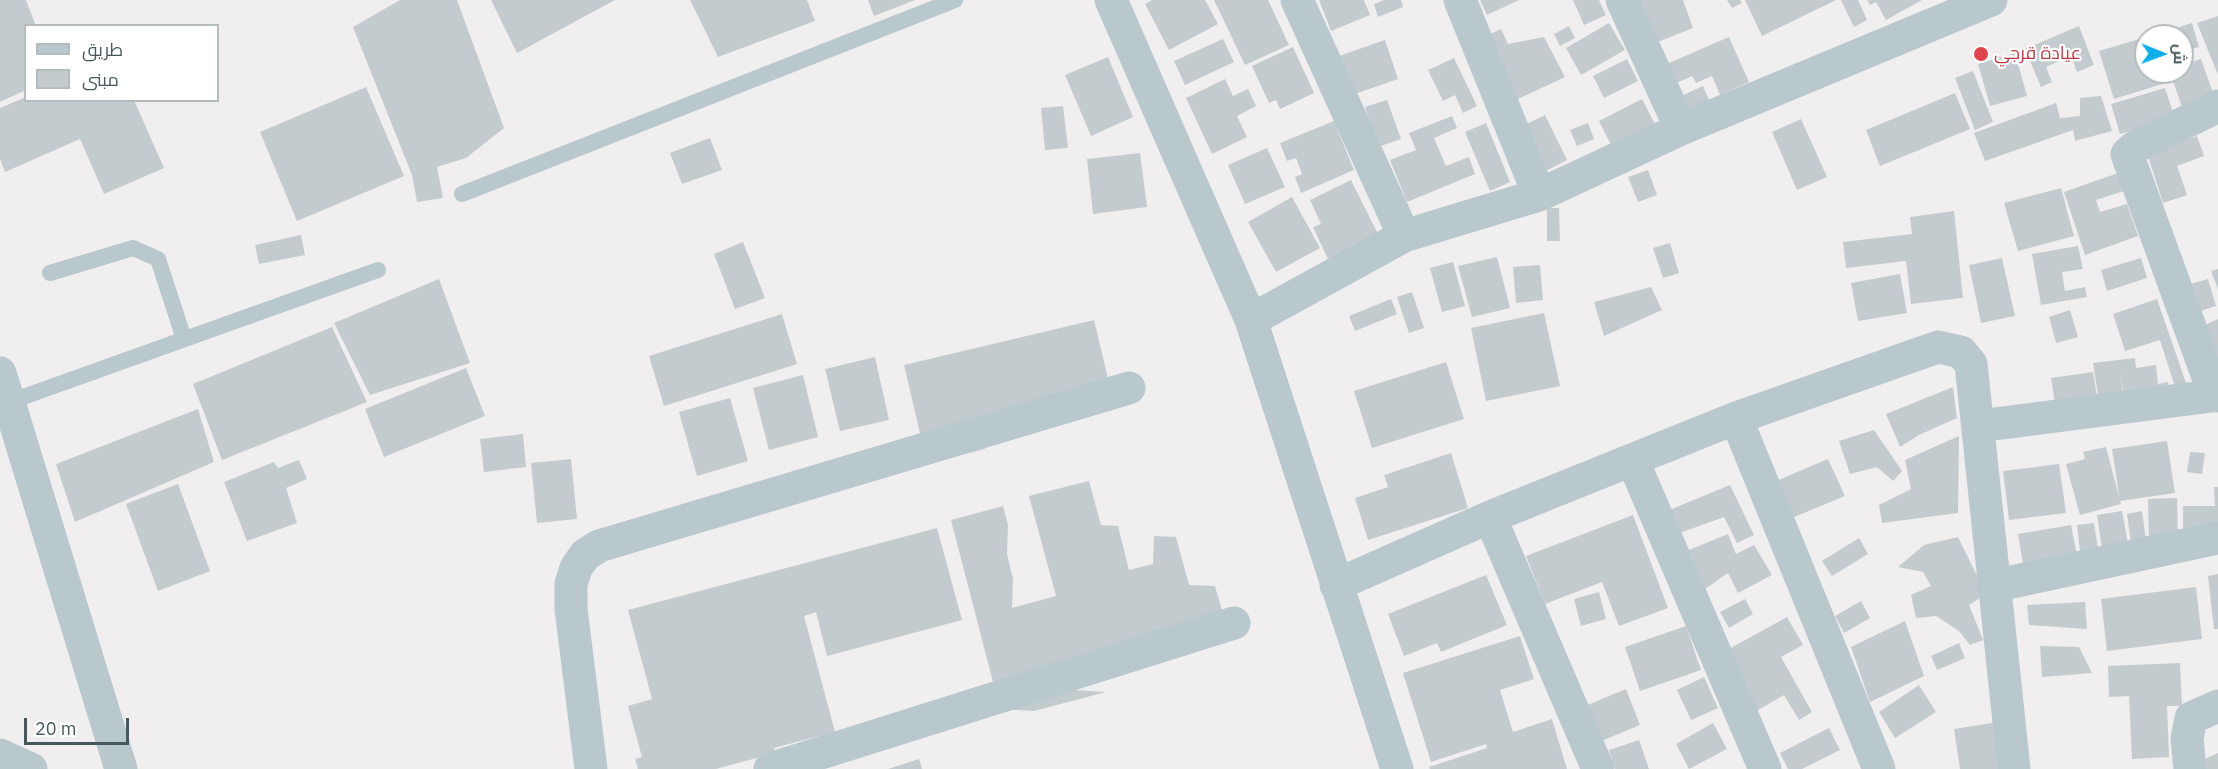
<!DOCTYPE html>
<meta charset="utf-8">
<style>
body{margin:0}
#map{position:relative;width:2218px;height:769px;overflow:hidden;background:#f1eeef;font-family:"IBM Plex Sans",Cairo,sans-serif}
canvas{display:block}
.legend{position:absolute;left:24px;top:24px;width:195px;height:78px;box-sizing:border-box;background:#fff;border:2px solid #b5bcbe;margin:0;padding:8px 10px;list-style:none;font-size:18px;color:#45585c}
.legend li{display:flex;align-items:center;gap:12px;height:30px}
.legend b{width:30px;border:2px solid #b5bcbe}
.north{position:absolute;left:2134px;top:24px;width:60px;height:60px;box-sizing:border-box;background:#fff;border:2px solid #b5bcbe;border-radius:50%;rotate:91deg;font-size:16px;font-weight:700;line-height:24px;text-align:center;color:#45585c}
.north::after{content:'';display:block;margin:auto;width:21px;height:27px;background:#0faee9;clip-path:polygon(50% 0,100% 100%,50% 72%,0 100%)}
.scale{position:absolute;left:24px;top:718px;width:105px;height:27px;box-sizing:border-box;border:3px solid #45585c;border-top:0;padding-left:8px;font-size:18px;line-height:21px;white-space:nowrap;color:#45585c;-webkit-text-stroke:4px #fff;paint-order:stroke}
</style>
<div id="map">
<canvas width="2218" height="769"></canvas>
<ul class="legend">
<li><b style="height:8px;background:#b8c8cc"></b>طريق</li>
<li><b style="height:16px;background:#c4cbce"></b>مبنى</li>
</ul>
<div class="north">ش</div>
<div class="scale">20 m</div>
</div>
<script>
const g = document.querySelector('canvas').getContext('2d');
g.lineJoin = 'round';
function fillPath(path, color) { g.fillStyle = color; g.fill(path, 'evenodd'); }
const poly = rows => new Path2D(rows.map(r => 'M' + r).join(''));
function strokePath(path, color, width, dash) { g.strokeStyle = color; g.lineWidth = width; g.lineCap = dash ? 'butt' : 'round'; g.setLineDash(dash || []); g.stroke(path); }
function write(font, color, halo, rows, align = 'center') {
  g.font = font + ' "IBM Plex Sans",Cairo,sans-serif'; g.lineWidth = 4.5; g.setLineDash([]); g.textBaseline = 'middle'; g.strokeStyle = halo; g.fillStyle = color; for (const [text, x, y, turn = 0] of rows) {
    g.save(); g.translate(x, y); g.rotate((+turn || 0) * Math.PI / 180); g.textAlign = isNaN(turn) ? turn : align; if (halo) g.strokeText(text, 0, 0); g.fillText(text, 0, 0); g.restore();
  }
}
const building = poly([
 [0,0,26,0,36,26,26,26,26,90,0,102],
 [400,0,457,0,504,128,466,158,437,167,443,198,417,202,412,175,353,27],
 [491,0,615,0,517,53],
 [690,0,807,0,815,21,718,57],
 [868,0,915,0,874,16],
 [1152,0,1205,0,1218,24,1169,50,1145,4],
 [1214,0,1268,0,1289,45,1245,65],
 [1319,0,1364,0,1370,15,1331,31],
 [1384,0,1401,0,1403,7,1378,17,1374,4],
 [1480,0,1519,0,1487,15],
 [1573,0,1599,0,1606,15,1584,25],
 [1632,0,1683,0,1693,28,1653,44],
 [1727,0,1740,0,1742,3,1732,8],
 [1745,0,1836,0,1762,36],
 [1841,0,1858,0,1867,20,1854,27],
 [1867,0,1922,0,1886,20,1876,2,1870,5],
 [2218,16,2218,75,2197,23],
 [1609,23,1625,50,1581,75,1566,48],
 [2192,23,2199,47,2182,52,2182,36,2162,36,2161,33],
 [1569,26,1575,38,1560,46,1554,34],
 [2079,26,2094,65,2077,72,2071,56,2046,67,2052,82,2041,87,2025,49],
 [1501,29,1508,44,1544,37,1565,77,1516,100,1486,36],
 [1729,37,1749,82,1720,95,1712,76,1696,83,1692,76,1670,86,1662,66],
 [2146,37,2146,72,2166,72,2169,82,2114,99,2099,51],
 [1223,39,1234,62,1185,85,1174,61],
 [1385,40,1398,79,1352,95,1339,56],
 [1293,47,1314,93,1280,109,1276,100,1269,103,1252,66],
 [2015,53,2027,96,1990,106,1978,64],
 [1108,57,1133,117,1091,136,1065,75],
 [1454,58,1477,106,1463,113,1455,95,1443,101,1428,70],
 [1627,59,1638,81,1604,98,1593,76],
 [2201,59,2215,99,2183,110,2170,72,2182,72,2182,65],
 [1973,71,1993,122,1975,130,1955,78],
 [1225,79,1233,96,1248,89,1256,106,1237,116,1247,137,1212,154,1186,98],
 [1703,86,1713,109,1685,121,1675,99],
 [366,87,404,176,297,221,260,132],
 [2165,88,2175,118,2120,134,2111,104],
 [1955,93,1970,129,1880,166,1866,130],
 [2101,96,2112,131,2075,141,2073,130,1985,161,1974,133,2056,103,2060,118,2080,116,2080,98],
 [26,97,26,100,134,100,164,168,104,194,80,139,5,172,0,159,0,108],
 [1642,99,1656,126,1613,149,1599,121],
 [1387,100,1401,139,1378,147,1365,107],
 [1063,106,1068,148,1045,150,1041,108],
 [1545,115,1567,160,1538,175,1516,129],
 [1452,116,1457,128,1434,138,1446,166,1469,157,1475,174,1407,202,1390,160,1416,150,1409,133],
 [1801,119,1827,177,1797,190,1772,132],
 [1334,121,1354,170,1301,193,1295,177,1302,174,1296,158,1287,161,1280,143],
 [1486,123,1510,182,1490,191,1465,132],
 [1588,123,1594,139,1577,146,1570,130],
 [2197,136,2204,156,2177,166,2187,195,2163,203,2147,153],
 [710,138,722,170,682,184,670,153],
 [1267,148,1285,187,1245,204,1228,165],
 [1140,153,1147,207,1093,214,1087,159],
 [1648,170,1657,195,1638,202,1628,177],
 [2118,173,2124,191,2096,200,2100,212,2127,204,2138,236,2085,255,2064,192],
 [1351,180,1378,234,1328,259,1313,227,1321,224,1310,200],
 [2061,188,2074,236,2018,251,2004,203],
 [1292,197,1320,248,1276,272,1248,222],
 [1547,208,1559,208,1560,241,1547,241],
 [1954,211,1963,298,1911,304,1906,261,1846,268,1843,242,1912,234,1910,217],
 [301,235,305,255,259,264,255,245],
 [743,242,765,298,735,309,714,254],
 [1670,243,1679,273,1663,278,1653,248],
 [2078,246,2083,269,2062,272,2065,291,2085,287,2087,297,2041,305,2032,254],
 [1497,257,1510,308,1472,317,1458,266],
 [2002,258,2015,316,1981,323,1969,265],
 [2141,258,2147,278,2107,291,2101,270],
 [1453,262,1465,306,1442,312,1430,268],
 [1540,265,1543,300,1516,303,1513,267],
 [2218,269,2218,289,2211,271],
 [1900,274,1907,313,1858,321,1851,283],
 [439,279,470,363,370,395,334,323],
 [2208,279,2216,306,2191,314,2183,286],
 [1651,287,1662,310,1604,336,1594,302],
 [1412,292,1424,328,1409,333,1397,297],
 [1391,299,1397,314,1355,331,1349,316],
 [2157,299,2186,383,2175,387,2160,340,2125,351,2113,314],
 [2070,310,2078,337,2056,343,2049,317],
 [1544,313,1560,386,1486,401,1471,328],
 [782,314,797,364,664,406,649,356],
 [2218,319,2218,358,2203,326],
 [1094,320,1110,387,982,434,985,449,927,463,904,365],
 [332,327,367,402,222,460,193,384],
 [875,357,889,420,840,431,825,369],
 [2135,358,2136,368,2156,365,2158,384,2168,382,2171,403,2127,411,2119,368,2126,412,2101,415,2093,363],
 [1446,362,1464,419,1372,448,1354,391],
 [466,368,485,416,384,457,365,409],
 [2093,372,2098,403,2056,410,2051,378],
 [803,375,818,437,769,450,753,388],
 [1953,387,1957,418,1919,435,1900,447,1886,414],
 [730,398,748,461,697,476,679,412],
 [198,409,214,462,75,522,56,464],
 [1874,430,1902,471,1893,481,1877,467,1850,474,1839,441],
 [523,434,526,467,484,472,480,439],
 [1959,436,1958,513,1882,523,1879,505,1911,489,1905,460],
 [2167,441,2175,493,2120,501,2112,449],
 [2106,447,2121,504,2080,515,2066,464,2085,459,2083,452],
 [2190,452,2205,453,2202,474,2187,472],
 [1451,453,1468,508,1368,540,1355,498,1388,487,1384,475],
 [571,459,577,519,537,523,531,463],
 [1828,459,1845,496,1787,520,1771,483],
 [299,460,307,479,286,488,297,523,247,541,224,482,274,462,278,468],
 [2059,464,2066,513,2009,520,2003,471],
 [1089,481,1101,525,1118,526,1129,570,1153,564,1154,536,1176,537,1189,585,1215,586,1225,621,1058,689,1106,692,1034,711,1000,709,951,520,1003,506,1008,525,1007,554,1013,579,1012,608,1056,596,1029,496],
 [178,484,210,571,158,591,126,504],
 [1730,485,1754,535,1737,543,1724,517,1677,534,1667,511],
 [2214,487,2218,487,2218,531,2183,531,2183,506,2215,506],
 [2177,498,2178,542,2149,543,2148,499],
 [2122,511,2128,544,2102,548,2097,515],
 [2142,511,2148,555,2133,558,2127,514],
 [1633,515,1668,608,1619,626,1602,582,1545,604,1526,556],
 [2094,523,2098,549,2080,551,2077,525],
 [2071,525,2077,555,2023,564,2018,534],
 [937,528,962,620,827,656,816,612,804,616,835,732,774,748,775,753,716,769,638,769,635,759,642,757,628,706,652,699,628,610],
 [1728,534,1736,554,1754,545,1772,575,1738,593,1728,573,1705,589,1689,550],
 [1958,537,1986,594,1969,605,1983,640,1970,645,1959,631,1936,616,1916,618,1911,595,1931,586,1923,572,1898,567,1924,545],
 [1859,538,1868,554,1832,576,1822,561],
 [2218,574,2218,629,2214,629,2208,576],
 [1486,575,1507,625,1441,652,1437,643,1404,656,1388,614],
 [2196,587,2202,639,2107,651,2101,599],
 [1599,592,1606,619,1581,626,1574,599],
 [1745,599,1753,614,1729,628,1720,612],
 [1861,601,1870,618,1844,633,1835,616],
 [2085,602,2087,629,2029,625,2027,605],
 [1787,617,1803,645,1781,657,1812,712,1799,720,1784,695,1753,713,1720,654],
 [1905,621,1924,676,1870,702,1851,647],
 [1686,626,1701,670,1640,691,1625,647],
 [1520,636,1534,679,1500,690,1513,732,1552,719,1567,769,1430,769,1429,767,1487,748,1486,744,1431,762,1403,673],
 [1959,643,1965,658,1937,670,1931,656],
 [2040,646,2079,647,2092,673,2042,677],
 [2180,663,2182,706,2167,706,2169,757,2132,759,2129,696,2109,697,2108,666],
 [1704,677,1718,708,1691,720,1677,690],
 [1919,685,1936,712,1895,738,1879,712],
 [1626,689,1640,725,1599,742,1585,706],
 [1998,722,2005,769,1960,769,1954,729],
 [1713,723,1727,749,1689,769,1676,744],
 [1829,728,1840,750,1802,769,1788,769,1780,753],
 [1639,740,1649,769,1615,769,1609,750],
 [2218,753,2218,769,2199,769,2196,763],
 [919,759,922,769,888,769]
]);
const service = poly([
 [462,194,955,0],
 [50,273,133,248,158,259,184,339],
 [9,402,378,270]
]);
const minor = poly([
 [1111,0,1251,320,1397,769],
 [1297,0,1404,236],
 [1460,0,1539,195],
 [1622,0,1681,129],
 [1251,320,1404,236,1539,195,1681,129,1991,0],
 [0,373,121,769],
 [2215,396,2127,154,2135,147,2218,106],
 [1736,418,1879,769],
 [1979,426,2218,395],
 [1633,461,1765,769],
 [1490,517,1598,769],
 [1336,585,1490,517,1736,418,1938,347,1961,352,1971,364,2014,769],
 [1993,586,2218,538],
 [0,755,31,769],
 [591,769,571,609,571,584,576,568,585,555,599,546,1129,388],
 [770,769,1234,623],
 [2190,769,2187,739,2191,718,2218,706]
]);
const markers = [
 [1981,54,8,"#e0444e"]
];
const healthNames = [
 ["عيادة قرجي",1994,54]
];
fillPath(building, '#c4cbce');
strokePath(service, '#b8c8cc', 16);
strokePath(minor, '#b8c8cc', 33);
for (const [x, y, r, color] of markers) { const dot = new Path2D(); dot.arc(x, y, r, 0, 2 * Math.PI); g.fillStyle = color; g.fill(dot); strokePath(dot, '#fff', 2); }
write('18px', '#be3a42', '#fff', healthNames, 'left');
</script>
